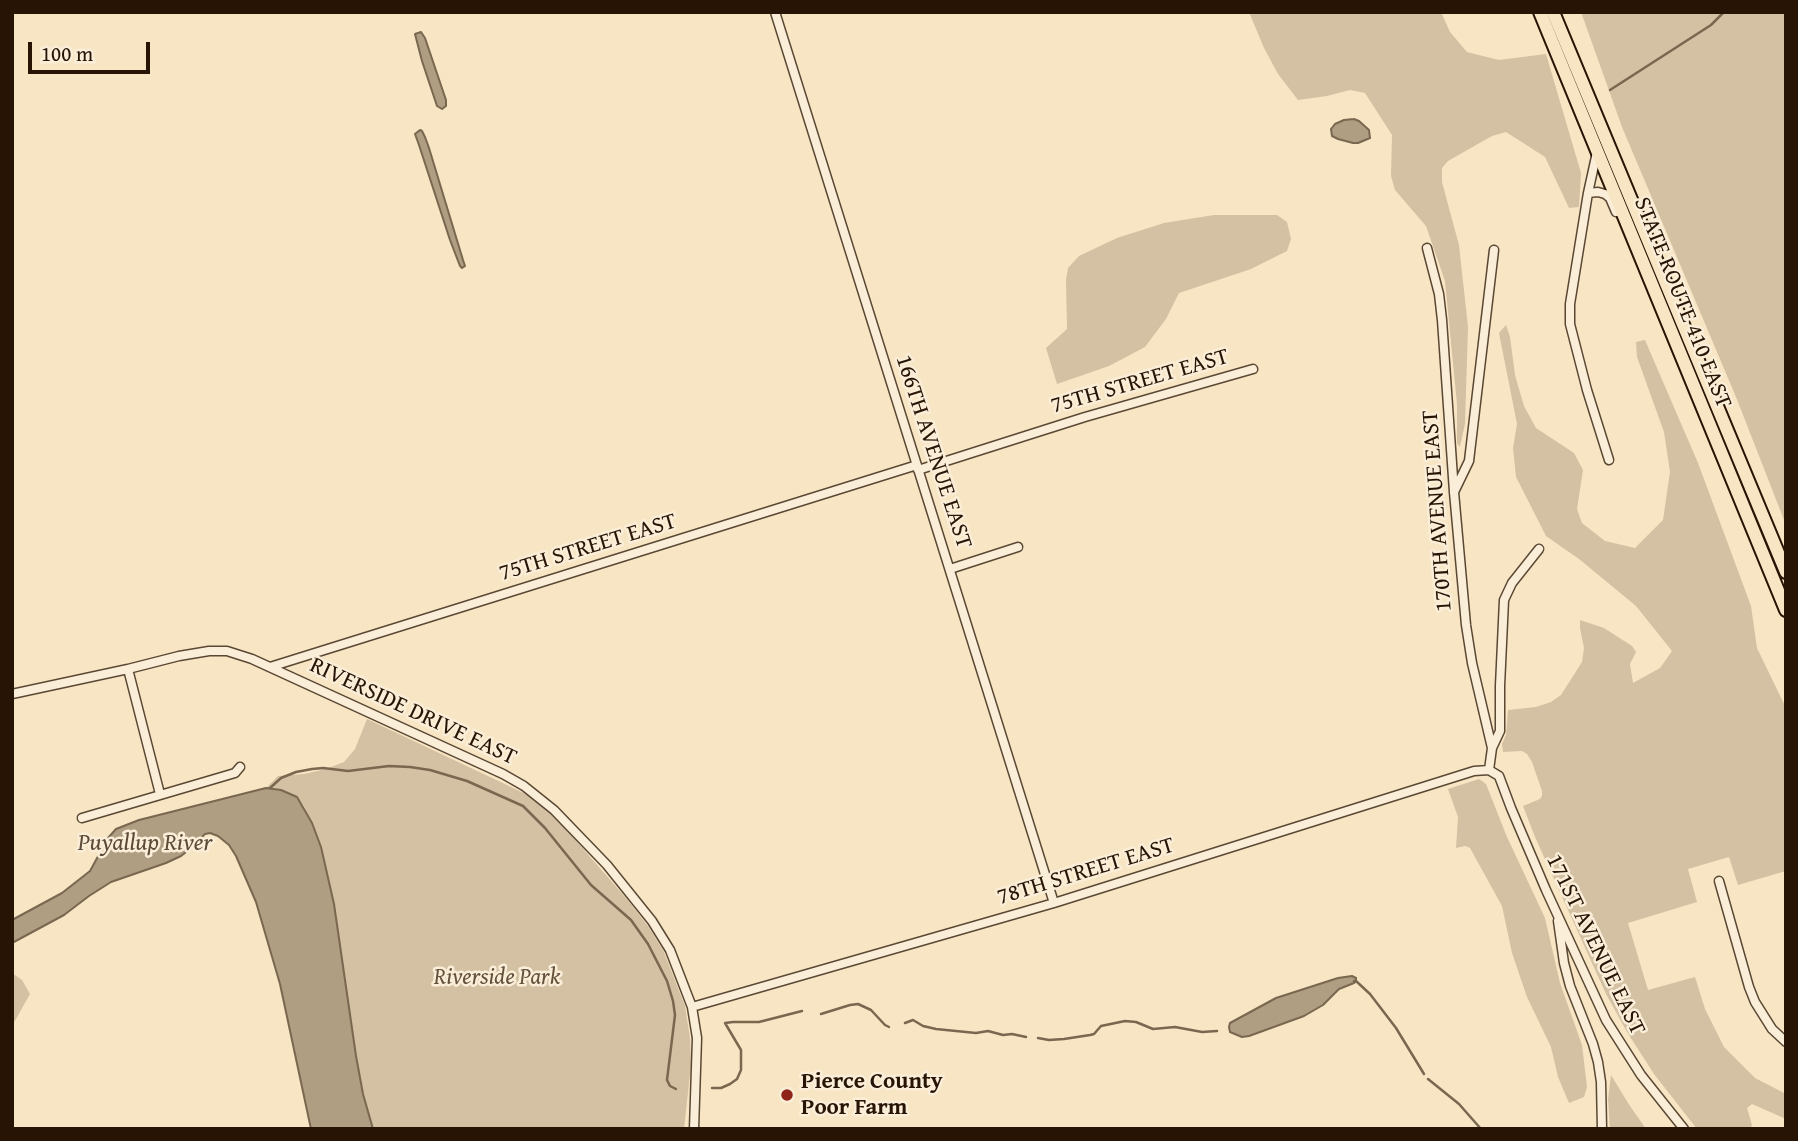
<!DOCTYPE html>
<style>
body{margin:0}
#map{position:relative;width:1798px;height:1141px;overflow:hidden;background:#f7e5c3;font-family:"Gentium Book Plus",serif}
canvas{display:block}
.frame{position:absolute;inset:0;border:14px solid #271405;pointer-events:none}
.scale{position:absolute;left:28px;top:42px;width:122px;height:32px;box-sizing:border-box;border:4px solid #271405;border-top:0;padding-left:9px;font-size:21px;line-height:24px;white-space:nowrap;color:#271405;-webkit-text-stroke:5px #faeed8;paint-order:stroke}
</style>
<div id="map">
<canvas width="1798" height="1141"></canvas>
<div class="frame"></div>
<div class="scale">100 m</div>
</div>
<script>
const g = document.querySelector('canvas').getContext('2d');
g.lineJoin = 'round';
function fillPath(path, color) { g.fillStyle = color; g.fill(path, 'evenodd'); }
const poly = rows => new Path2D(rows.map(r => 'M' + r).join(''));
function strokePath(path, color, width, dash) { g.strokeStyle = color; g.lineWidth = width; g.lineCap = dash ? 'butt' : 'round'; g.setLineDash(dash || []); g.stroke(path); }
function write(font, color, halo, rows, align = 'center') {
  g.font = font + ' "Gentium Book Plus",serif'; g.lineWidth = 5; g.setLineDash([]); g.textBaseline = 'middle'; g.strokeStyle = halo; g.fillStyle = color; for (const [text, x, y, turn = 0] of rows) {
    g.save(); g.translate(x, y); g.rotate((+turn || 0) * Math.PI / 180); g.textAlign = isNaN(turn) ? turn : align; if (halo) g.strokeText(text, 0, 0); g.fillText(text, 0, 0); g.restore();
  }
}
const green = poly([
 [1249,12,1441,12,1450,32,1467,52,1499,60,1546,54,1581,173,1579,207,1569,208,1545,157,1506,132,1492,136,1448,161,1442,168,1442,182,1459,245,1468,327,1465,424,1460,447,1457,443,1457,404,1445,281,1426,226,1395,190,1391,176,1392,135,1365,93,1350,90,1327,96,1298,100,1278,74,1264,48],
 [1581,12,1786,12,1786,525,1736,397,1622,127],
 [1214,215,1277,215,1287,222,1291,239,1287,251,1251,269,1179,293,1166,319,1145,347,1109,366,1057,384,1046,348,1067,329,1066,280,1068,268,1079,256,1117,238,1164,223],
 [1506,325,1510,337,1515,375,1524,406,1536,428,1574,453,1583,470,1577,509,1582,523,1605,541,1635,548,1663,520,1670,472,1664,432,1637,357,1636,342,1645,340,1698,463,1751,606,1757,648,1786,708,1786,871,1738,885,1729,857,1688,869,1697,902,1628,923,1648,990,1695,977,1705,1009,1724,1047,1755,1078,1786,1094,1786,1119,1752,1104,1747,1108,1752,1125,1750,1129,1697,1129,1654,1074,1627,1032,1606,994,1535,837,1523,806,1540,799,1542,796,1542,791,1532,762,1527,754,1522,751,1503,752,1502,744,1506,735,1508,710,1536,707,1551,702,1561,695,1582,662,1584,648,1580,628,1580,620,1604,628,1632,646,1636,652,1630,664,1633,683,1660,668,1672,651,1636,606,1579,559,1546,536,1516,477,1513,448,1517,424,1499,333],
 [367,719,526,794,551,812,626,898,648,926,664,952,685,1006,690,1038,691,1065,684,1129,373,1129,363,1094,356,1056,334,904,321,847,312,823,303,805,289,793,274,788,266,788,278,776,304,774,326,769,344,762,355,749],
 [1479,779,1486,784,1507,837,1545,918,1560,983,1582,1045,1587,1087,1584,1097,1569,1103,1558,1077,1551,1047,1527,997,1512,953,1502,906,1470,848,1465,846,1456,848,1458,817,1448,789],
 [12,973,22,980,30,994,12,1026],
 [1611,1075,1628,1103,1646,1129,1610,1129,1608,1099]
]);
const water = poly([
 [421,32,425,38,446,100,446,106,442,109,437,106,422,61,415,34,421,32],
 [1354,119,1359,121,1369,130,1370,138,1358,143,1353,143,1338,139,1332,136,1331,129,1335,124,1344,120,1354,119],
 [420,130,422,131,425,137,429,148,463,260,465,266,462,268,460,266,450,240,419,145,415,134,420,130],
 [266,788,281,790,297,797,312,823,321,847,334,904,356,1056,363,1094,373,1129,311,1129,280,984,256,902,236,856,229,845,218,836,210,833,205,834,190,849,181,856,166,863,111,882,89,896,64,915,12,943,12,920,62,893,90,871,108,838,116,829,139,820,266,788],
 [1352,976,1356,978,1356,981,1354,983,1339,989,1323,1005,1304,1016,1249,1036,1242,1037,1230,1032,1229,1027,1230,1023,1276,998,1338,978,1352,976]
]);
const stream = poly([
 [1610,90,1711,25,1724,12],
 [270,788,281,778,296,772,312,769,323,768,348,771,389,766,410,767,430,770,467,781,523,806,545,828,591,885,631,920,648,944,667,981,673,1001,675,1015,667,1080,670,1086,676,1089],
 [1354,981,1356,981,1370,994,1396,1028,1424,1074],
 [821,1014,850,1005,858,1004,871,1010,885,1025,889,1027],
 [905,1023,913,1020,923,1026,936,1029,976,1033,988,1031,1003,1035,1012,1034,1026,1037],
 [1038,1038,1049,1040,1064,1039,1090,1035,1094,1034,1101,1026,1125,1021,1136,1022,1153,1029,1175,1027,1202,1032,1217,1031],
 [1428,1079,1459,1104,1481,1129],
 [712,1088,721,1088,730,1084,737,1079,741,1070,741,1050,725,1023,733,1022,759,1022,802,1011]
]);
const minor = poly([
 [775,12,1054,903],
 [1597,152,1588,193,1598,192,1605,194,1610,198,1616,212],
 [1588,193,1570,304,1570,324,1587,390,1609,460],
 [1427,248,1439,294,1442,320,1454,492,1466,625,1472,663,1492,748,1489,770],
 [918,470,1085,417,1253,369],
 [1454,492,1469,461,1494,250],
 [950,569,1018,547],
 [270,667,917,465],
 [128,669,160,794],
 [12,694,128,669,179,656,209,651,227,651,252,659,503,774,524,786,554,810,607,865,652,921,670,950,692,1007,697,1038,694,1129],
 [1492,748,1500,731,1500,686,1504,600,1512,583,1539,549],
 [82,818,235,773,240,767],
 [1719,881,1749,987,1755,1002,1772,1029,1786,1042],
 [1558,921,1564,963,1570,986,1593,1044,1598,1062,1601,1082,1602,1129],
 [692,1007,1054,903,1474,771,1489,770,1499,776,1511,808,1546,890,1606,1020,1641,1075,1684,1129]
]);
const highway = poly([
 [1540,12,1786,610],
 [1553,12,1786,572]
]);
const markers = [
 [787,1095,7,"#8f2418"]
];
const streetNames = [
 ["STATE ROUTE 410 EAST",1682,303,68],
 ["75TH STREET EAST",1140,382,-16],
 ["166TH AVENUE EAST",933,452,72],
 ["170TH AVENUE EAST",1438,511,-94],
 ["75TH STREET EAST",588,548,-17],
 ["RIVERSIDE DRIVE EAST",413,712,25],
 ["78TH STREET EAST",1086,872,-17],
 ["171ST AVENUE EAST",1595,945,64]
];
const parkNames = [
 ["Riverside Park",497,978]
];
const poiNames = [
 ["Pierce County",801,1082],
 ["Poor Farm",801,1108]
];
const waterNames = [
 ["Puyallup River",145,844]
];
fillPath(green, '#d4c1a3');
fillPath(water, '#b09e82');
strokePath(water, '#796750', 2);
strokePath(stream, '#796750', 2.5);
strokePath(minor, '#5b4834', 11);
strokePath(highway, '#271405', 16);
strokePath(minor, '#faeed8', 8);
strokePath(highway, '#f7e5c3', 12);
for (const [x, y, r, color] of markers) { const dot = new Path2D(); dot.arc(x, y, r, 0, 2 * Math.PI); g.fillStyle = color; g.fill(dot); strokePath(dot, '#faeed8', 2.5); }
write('23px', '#271405', '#faeed8', streetNames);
write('italic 23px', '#64513c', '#faeed8', parkNames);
write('bold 23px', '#271405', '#faeed8', poiNames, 'left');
write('italic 24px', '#5e4b37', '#faeed8', waterNames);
</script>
